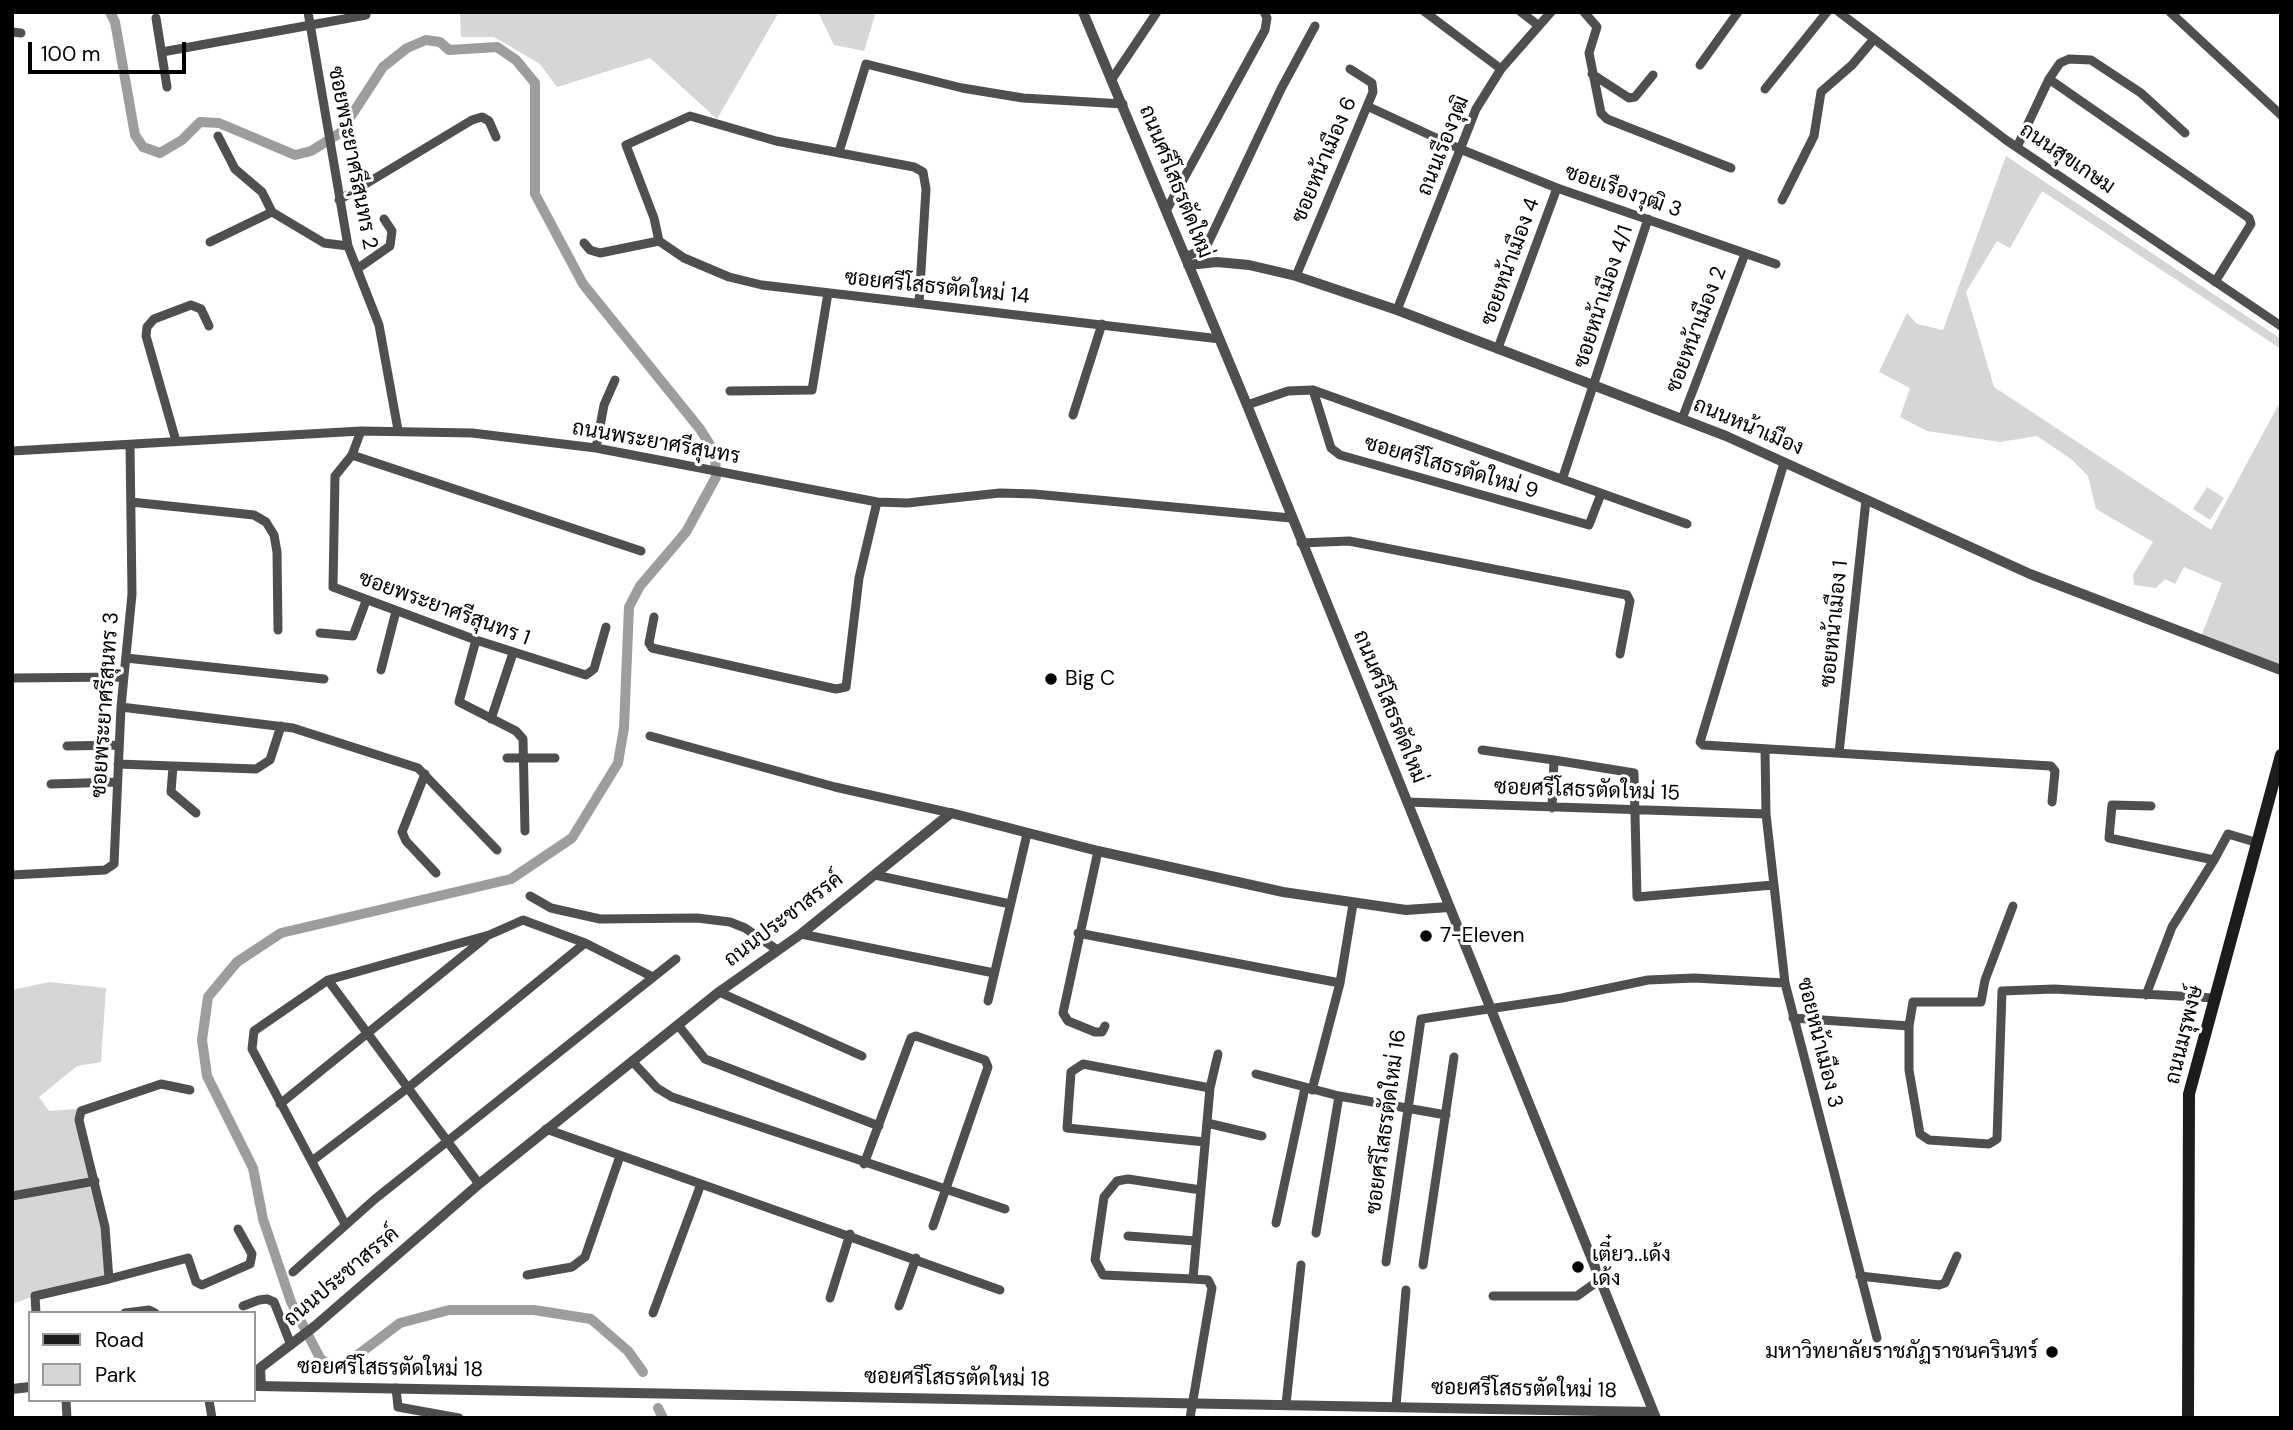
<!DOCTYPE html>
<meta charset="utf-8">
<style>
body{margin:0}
#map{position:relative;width:2293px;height:1430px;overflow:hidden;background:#fff;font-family:"DM Sans",sans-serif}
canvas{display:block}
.frame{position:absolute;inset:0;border:14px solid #000;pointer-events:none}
.legend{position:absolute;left:28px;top:1311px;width:228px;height:91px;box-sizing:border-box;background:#fff;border:2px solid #999;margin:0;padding:9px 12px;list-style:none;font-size:21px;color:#000}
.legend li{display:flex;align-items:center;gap:14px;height:35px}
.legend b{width:35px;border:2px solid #999}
.scale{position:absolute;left:28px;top:42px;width:158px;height:32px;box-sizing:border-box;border:4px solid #000;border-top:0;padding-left:9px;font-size:21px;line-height:24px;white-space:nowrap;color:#000;-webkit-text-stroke:5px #fff;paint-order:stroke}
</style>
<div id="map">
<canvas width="2293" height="1430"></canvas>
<div class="frame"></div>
<ul class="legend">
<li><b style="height:9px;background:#1c1c1c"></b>Road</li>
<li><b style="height:19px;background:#d6d6d6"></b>Park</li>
</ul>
<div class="scale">100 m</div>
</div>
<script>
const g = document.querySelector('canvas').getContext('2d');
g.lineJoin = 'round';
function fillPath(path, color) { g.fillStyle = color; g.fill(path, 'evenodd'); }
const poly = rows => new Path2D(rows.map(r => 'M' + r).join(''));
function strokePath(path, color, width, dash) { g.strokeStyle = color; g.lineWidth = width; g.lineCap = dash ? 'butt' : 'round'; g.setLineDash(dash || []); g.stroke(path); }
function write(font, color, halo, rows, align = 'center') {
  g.font = font + ' "DM Sans",Sarabun,sans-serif'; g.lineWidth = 6; g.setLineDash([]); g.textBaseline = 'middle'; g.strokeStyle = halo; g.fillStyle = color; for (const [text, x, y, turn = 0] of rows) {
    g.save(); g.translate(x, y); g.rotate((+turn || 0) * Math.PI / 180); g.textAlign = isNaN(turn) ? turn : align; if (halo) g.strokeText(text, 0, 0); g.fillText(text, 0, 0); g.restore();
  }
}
const green = poly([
 [460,12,779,12,717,119,650,58,557,87,540,64,494,37,461,37],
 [818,12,876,12,864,51,834,45],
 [2006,156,2281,339,2281,349,2042,191,2010,248,1997,241,1966,292,1994,387,2211,530,2281,400,2281,670,2200,639,2222,583,2184,567,2175,584,2165,579,2156,588,2134,585,2133,575,2153,542,2096,509,2088,476,2071,459,2037,436,2000,442,1927,431,1900,417,1910,388,1879,372,1907,313,1917,324,1943,330],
 [2207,487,2224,498,2210,520,2193,509],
 [49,982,106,988,101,1062,77,1066,39,1097,49,1111,76,1109,89,1177,12,1192,12,990],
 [83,1186,92,1187,101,1222,106,1267,103,1277,51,1290,12,1304,12,1201]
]);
const canal = poly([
 [110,12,115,22,135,135,143,147,160,153,182,140,200,122,219,123,295,155,311,151,340,133,383,67,407,48,426,40,440,42,449,50,497,47,516,60,535,83,535,194,583,284,700,429,715,453,716,477,686,532,640,586,629,607,624,728,618,763,572,838,511,879,281,933,237,962,208,997,202,1040,207,1076,253,1168,263,1219,291,1302,320,1358,332,1368,343,1366,400,1323,449,1310,534,1310,591,1319,628,1351,643,1372],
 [658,1408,663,1418]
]);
const minor = poly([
 [308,12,348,246,379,325,398,430],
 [1425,12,1501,69],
 [1521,12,1539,26],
 [1584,12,1597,27,1589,53,1601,113,1607,119,1731,168],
 [1839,12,2006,140,2281,326],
 [2170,12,2281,115],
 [156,18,167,87],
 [12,32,21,33],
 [162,52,366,15],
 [1700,65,1738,12],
 [1592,74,1629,98,1635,97,1653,75],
 [1112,79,1157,12],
 [1765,89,1827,12],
 [1367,106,1460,149,1557,188,1776,264],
 [2185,133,2141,93,2091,60,2069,59,2060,63,2049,79,2249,218,2251,224,2215,282],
 [218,136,235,169,262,192,272,212],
 [2017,147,2049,79],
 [839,152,866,64,962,88,1023,98,1123,104],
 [339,200,472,120,482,117,489,121,496,137],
 [1782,200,1814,136,1821,92,1852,65,1874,39],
 [1166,211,1265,30,1267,18,1264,12],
 [210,242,272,212,324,243,348,246],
 [584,243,590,250,600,253,659,241],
 [1185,257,1202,250,1208,243,1281,89,1315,26],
 [357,269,390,246,392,231,384,219],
 [1296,276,1373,92,1372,83,1350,69],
 [919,303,926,189,923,172,914,167,776,141,690,116,626,145,654,218,659,241,684,258,729,277,762,285,1220,339],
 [1397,310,1476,109,1501,69,1551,12],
 [1498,348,1557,188],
 [1313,390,1331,448,1340,455,1589,525,1601,494],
 [730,391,812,390,828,293],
 [1247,405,1288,391,1313,390,1687,524],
 [1073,415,1102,324],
 [1682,419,1745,254],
 [361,431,352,455,335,476,333,587,476,640,586,675,594,669,606,627],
 [176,441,146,336,147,327,154,319,191,305,201,309,209,326],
 [596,448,604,405,615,380],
 [12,451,361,431,472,433,596,448,877,502,907,503,1000,493,1034,494,1291,518],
 [352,455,641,551],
 [1784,463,1700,742,1703,745,2051,766,2055,771,2052,802],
 [1563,477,1648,219],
 [131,502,254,515,266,522,274,535,277,552,278,630],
 [1301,543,1349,541,1627,595,1630,601,1620,654],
 [654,617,649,643,652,648,836,689,846,687,859,578,877,502],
 [320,633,353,636,366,601],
 [476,640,459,702,516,731,523,739,525,831],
 [126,658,324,679],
 [381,670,396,611],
 [12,678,124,677],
 [121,707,293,728,418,768,497,850],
 [491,719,513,653],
 [650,736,835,787,951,813],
 [67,746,119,745],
 [1765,749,1766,814,1785,983,1877,1338],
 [1482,750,1554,760,1552,808],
 [1839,753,1866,500],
 [507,758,555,758],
 [1554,760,1634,773,1637,897,1773,885],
 [118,764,256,769,270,760,281,726],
 [173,766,171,792,196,813],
 [425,774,402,832,406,841,436,873],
 [51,784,117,782],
 [1407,802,1766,814],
 [2151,806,2112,805,2109,838,2214,860,2228,834,2255,842],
 [1098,851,1063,1013,1068,1021,1095,1032,1102,1032,1105,1026],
 [12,875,105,870,114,864,121,707,132,594,130,445],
 [875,875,1010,904],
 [530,896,551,908,600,919,697,918,730,922,745,928,776,949],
 [1078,933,1340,983,1353,904],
 [801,934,994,973],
 [328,980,479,1184],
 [719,992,862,1056],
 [2146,995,2172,927,2214,860],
 [988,1001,1027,834],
 [1793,1018,1909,1026,1913,1002,1981,1002,1985,980,2013,906],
 [678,1025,705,1059,879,1126],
 [1909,1026,1909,1070,1920,1134,1929,1140,1989,1144,1997,1139,2002,991,2054,989,2214,998],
 [632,1061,657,1088,672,1097,1005,1209],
 [1256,1074,1339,1096,1446,1115],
 [1312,1090,1340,983],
 [280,1104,485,938],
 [1207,1123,1262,1136],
 [546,1129,1000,1290],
 [1205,1142,1067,1128,1071,1072,1083,1064,1210,1088],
 [312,1161,409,1087,585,943],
 [864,1164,911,1038,916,1036,985,1060,988,1067,933,1226],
 [12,1196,95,1181],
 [1276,1223,1305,1088],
 [345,1224,252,1049,254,1031,328,980,489,935,523,920,585,943,651,976],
 [1316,1233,1339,1096],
 [1128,1236,1196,1241],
 [1386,1262,1421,1019,1562,998,1648,980,1694,978,1785,983],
 [1423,1265,1454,1057],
 [293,1272,375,1199,676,959],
 [527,1275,572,1267,585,1257,620,1156],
 [1860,1276,1939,1285,1945,1283,1957,1256],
 [109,1279,188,1258,196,1282,202,1285,250,1264,252,1254,238,1229],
 [1193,1279,1103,1275,1095,1260,1104,1197,1117,1181,1128,1179,1201,1190],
 [1493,1296,1577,1296,1601,1279],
 [830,1298,850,1234],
 [243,1306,259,1300,267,1299,274,1302,291,1345],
 [899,1306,916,1258],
 [36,1313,35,1296,109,1279,105,1227,79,1120,81,1111,161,1084,190,1090],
 [125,1313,149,1310,155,1313],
 [653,1313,701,1184],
 [396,1388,398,1407,459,1418],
 [66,1400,67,1418],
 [209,1400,212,1418],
 [1286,1404,1301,1265],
 [1396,1406,1406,1290],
 [1190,1418,1212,1288,1208,1280,1193,1279,1210,1088,1218,1054]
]);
const tertiary = poly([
 [1083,12,1247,405,1656,1418],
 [1188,265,1217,262,1249,265,1296,276,1397,310,1726,436,2030,574,2281,670],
 [257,1386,1653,1412],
 [261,1386,260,1368,315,1326,479,1184,719,992,801,934,951,813,1098,851,1283,892,1406,910,1449,907],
 [12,1389,30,1387]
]);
const secondary = poly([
 [2188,1418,2189,1094,2281,755]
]);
const markers = [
 [1051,679,7,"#000"],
 [1426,936,7,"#000"],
 [1578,1267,7,"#000"],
 [2052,1352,7,"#000"]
];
const streetNames = [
 ["ถนนเรืองวุฒิ",1444,146,-68],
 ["ซอยพระยาศรีสุนทร 2",352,158,79],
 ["ถนนสุขเกษม",2067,159,34],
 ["ซอยหน้าเมือง 6",1325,160,-67],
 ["ถนนศรีโสธรตัดใหม่",1175,182,68],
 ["ซอยเรืองวุฒิ 3",1623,192,19],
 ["ซอยหน้าเมือง 4",1511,262,-70],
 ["ซอยศรีโสธรตัดใหม่ 14",937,288,6],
 ["ซอยหน้าเมือง 4/1",1604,297,-72],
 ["ซอยหน้าเมือง 2",1697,330,-69],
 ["ถนนหน้าเมือง",1748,427,23],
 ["ถนนพระยาศรีสุนทร",656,443,10],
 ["ซอยศรีโสธรตัดใหม่ 9",1451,468,16],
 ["ซอยพระยาศรีสุนทร 1",444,609,20],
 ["ซอยหน้าเมือง 1",1835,624,-84],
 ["ซอยพระยาศรีสุนทร 3",106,705,-86],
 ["ถนนศรีโสธรตัดใหม่",1389,707,68],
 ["ซอยศรีโสธรตัดใหม่ 15",1587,791,2],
 ["ถนนประชาสรรค์",784,920,-37],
 ["ถนนมรุพงษ์",2185,1035,-76],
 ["ซอยหน้าเมือง 3",1819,1043,76],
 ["ซอยศรีโสธรตัดใหม่ 16",1387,1122,-82],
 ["ถนนประชาสรรค์",342,1277,-40],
 ["ซอยศรีโสธรตัดใหม่ 18",390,1369,1],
 ["ซอยศรีโสธรตัดใหม่ 18",957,1379,1],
 ["ซอยศรีโสธรตัดใหม่ 18",1524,1390,1]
];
const poiNames = [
 ["Big C",1065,679],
 ["7-Eleven",1440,936],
 ["เตี๋ยว..เด้ง",1592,1255],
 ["เด้ง",1592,1279],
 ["มหาวิทยาลัยราชภัฏราชนครินทร์",2038,1352,"right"]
];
fillPath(green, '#d6d6d6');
strokePath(canal, '#9d9d9d', 10);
strokePath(minor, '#4f4f4f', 9);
strokePath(tertiary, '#4f4f4f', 10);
strokePath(secondary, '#1c1c1c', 12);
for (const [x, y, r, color] of markers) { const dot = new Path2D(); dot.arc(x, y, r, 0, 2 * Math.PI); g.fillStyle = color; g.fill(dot); strokePath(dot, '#fff', 2.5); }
write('21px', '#000', '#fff', streetNames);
write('21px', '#000', '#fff', poiNames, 'left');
</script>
